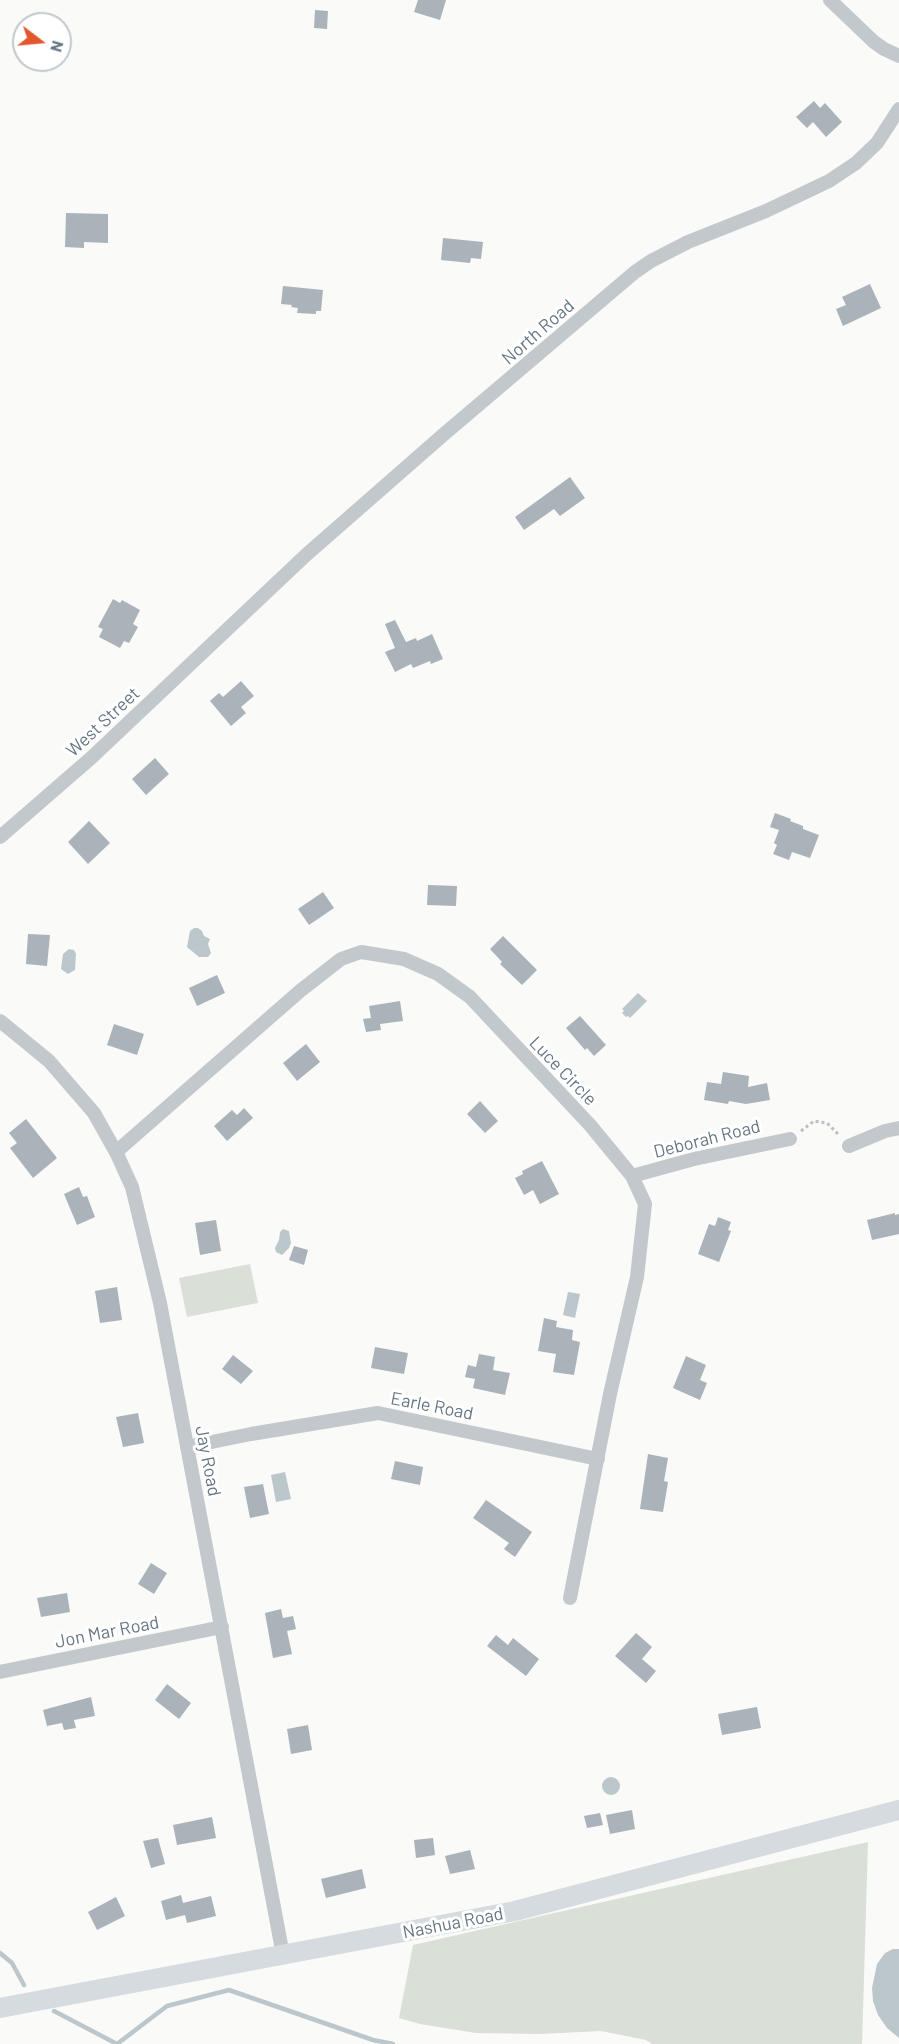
<!DOCTYPE html>
<style>
body{margin:0}
#map{position:relative;width:899px;height:2044px;overflow:hidden;background:#fafaf8;font-family:Barlow,sans-serif}
canvas{display:block}
.north{position:absolute;left:12px;top:12px;width:60px;height:60px;box-sizing:border-box;background:#fff;border:2px solid #c1c8cd;border-radius:50%;rotate:106deg;font-size:16px;font-weight:700;line-height:24px;text-align:center;color:#657683}
.north::after{content:'';display:block;margin:auto;width:21px;height:27px;background:#e4572e;clip-path:polygon(50% 0,100% 100%,50% 72%,0 100%)}
</style>
<div id="map">
<canvas width="899" height="2044"></canvas>
<div class="north">N</div>
</div>
<script>
const g = document.querySelector('canvas').getContext('2d');
g.lineJoin = 'round';
function fillPath(path, color) { g.fillStyle = color; g.fill(path, 'evenodd'); }
const poly = rows => new Path2D(rows.map(r => 'M' + r).join(''));
function strokePath(path, color, width, dash) { g.strokeStyle = color; g.lineWidth = width; g.lineCap = dash ? 'butt' : 'round'; g.setLineDash(dash || []); g.stroke(path); }
function write(font, color, halo, rows, align = 'center') {
  g.font = font + ' Barlow,sans-serif'; g.lineWidth = 6; g.setLineDash([]); g.textBaseline = 'middle'; g.strokeStyle = halo; g.fillStyle = color; for (const [text, x, y, turn = 0] of rows) {
    g.save(); g.translate(x, y); g.rotate((+turn || 0) * Math.PI / 180); g.textAlign = isNaN(turn) ? turn : align; if (halo) g.strokeText(text, 0, 0); g.fillText(text, 0, 0); g.restore();
  }
}
const green = poly([
 [250,1264,258,1303,187,1317,179,1278],
 [868,1842,862,2044,652,2044,646,2040,601,2031,540,2034,476,2033,420,2024,399,2018,413,1945]
]);
const water = poly([
 [194,928,198,928,202,931,204,936,210,939,208,944,211,953,208,957,199,957,187,947,190,931],
 [69,949,74,950,76,954,75,970,68,974,61,969,63,954],
 [638,993,647,1001,630,1018,628,1016,626,1017,622,1013,624,1011,622,1009],
 [283,1229,289,1231,291,1243,289,1248,282,1255,276,1252,275,1248,279,1240,280,1232],
 [568,1292,580,1294,575,1318,563,1315],
 [285,1472,291,1499,276,1502,271,1475],
 '602 1786a9 9 0 1 1 18 0a9 9 0 1 1-18 0Z',
 [893,1949,899,1949,899,2038,887,2028,878,2015,873,2001,872,1988,877,1964,885,1953]
]);
const stream = poly([
 [0,1953,12,1963,24,1985],
 [54,2011,117,2044,167,2006,229,1990,373,2040,393,2044]
]);
const building = poly([
 [418,0,446,0,440,20,414,12],
 [315,10,328,11,327,29,314,28],
 [814,101,820,108,825,103,842,122,826,137,813,122,807,128,796,117],
 [66,213,108,214,108,243,84,242,84,248,65,247],
 [443,238,483,242,481,259,471,258,470,263,441,260],
 [870,284,881,308,843,326,836,309,846,305,842,297],
 [283,286,323,290,321,311,316,311,316,314,297,313,298,308,291,307,292,305,281,304],
 [570,477,585,498,560,516,554,509,524,530,515,517],
 [113,599,120,603,122,600,140,610,133,624,138,627,129,643,124,641,120,648,99,637,103,629,98,627],
 [395,620,406,642,416,638,417,641,432,634,443,659,431,664,430,661,413,668,411,664,395,672,385,652,395,648,385,624],
 [241,681,254,696,241,707,246,713,231,726,210,701,219,693,223,697],
 [155,758,169,774,146,795,132,779],
 [775,813,791,819,790,821,803,826,803,829,819,835,810,858,792,852,789,860,773,854,777,845,774,843,779,830,770,827],
 [89,821,110,843,88,864,68,842],
 [428,885,457,886,456,906,427,905],
 [323,892,334,908,309,925,298,909],
 [28,934,50,935,47,966,26,964],
 [503,936,537,970,522,985,500,964,502,962,490,949],
 [217,975,225,993,197,1006,189,988],
 [400,1001,403,1021,380,1024,381,1030,366,1032,363,1019,371,1018,369,1006],
 [580,1016,606,1045,594,1056,587,1048,585,1050,566,1028],
 [114,1024,144,1034,137,1055,107,1045],
 [306,1044,320,1062,297,1081,283,1063],
 [723,1072,749,1076,748,1087,767,1083,770,1100,746,1104,729,1101,728,1104,704,1100,707,1082,721,1084],
 [480,1101,498,1121,485,1133,467,1114],
 [244,1108,253,1118,227,1141,214,1126,232,1110,237,1115],
 [26,1119,57,1158,33,1178,10,1148,17,1143,9,1133],
 [542,1161,559,1194,540,1204,533,1190,524,1195,515,1178,523,1174,522,1171],
 [79,1187,83,1197,87,1196,95,1217,77,1225,64,1194],
 [895,1213,895,1215,899,1214,899,1234,872,1240,867,1220],
 [718,1217,731,1222,728,1230,731,1231,719,1262,698,1254,709,1224,715,1226],
 [216,1220,221,1251,200,1255,195,1223],
 [294,1246,308,1250,304,1265,289,1260],
 [117,1287,122,1320,100,1323,95,1291],
 [544,1318,557,1321,556,1327,573,1330,572,1340,580,1342,574,1375,553,1372,556,1354,538,1351],
 [375,1347,408,1353,404,1374,371,1368],
 [479,1354,495,1357,493,1370,510,1373,505,1395,473,1388,475,1379,465,1377,468,1365,476,1367],
 [233,1355,253,1371,241,1384,222,1369],
 [686,1356,706,1365,700,1380,707,1383,700,1400,673,1388],
 [138,1413,144,1443,123,1447,116,1417],
 [648,1454,668,1458,664,1481,668,1482,663,1512,640,1509],
 [395,1461,423,1467,420,1485,391,1479],
 [263,1484,269,1514,250,1518,244,1487],
 [486,1500,532,1532,515,1557,504,1549,509,1543,473,1518],
 [151,1563,167,1573,154,1594,138,1584],
 [67,1593,70,1612,41,1617,37,1598],
 [281,1609,283,1618,293,1616,296,1629,287,1631,292,1654,273,1658,265,1613],
 [636,1633,652,1647,642,1659,656,1671,646,1683,615,1656],
 [496,1635,508,1645,513,1638,539,1659,526,1676,487,1646],
 [167,1684,191,1703,179,1719,155,1700],
 [91,1697,95,1716,74,1720,76,1728,64,1730,62,1723,47,1726,43,1710],
 [757,1707,761,1728,722,1735,718,1714],
 [308,1725,312,1750,291,1754,287,1729],
 [632,1810,635,1829,610,1834,606,1815],
 [600,1813,603,1825,587,1828,584,1816],
 [212,1817,216,1838,177,1845,173,1825],
 [158,1838,165,1864,151,1868,143,1841],
 [433,1838,435,1855,416,1858,414,1840],
 [470,1850,475,1869,450,1874,445,1856],
 [362,1869,366,1888,326,1898,321,1879],
 [181,1895,183,1903,211,1896,216,1916,187,1923,185,1915,166,1920,161,1901],
 [116,1897,125,1916,97,1930,88,1912]
]);
const path = poly([
 [801,1131,814,1121,827,1123,840,1136]
]);
const minor = poly([
 [830,0,874,42,884,49,899,56],
 [0,837,91,758,306,555,443,435,635,272,651,261,688,242,766,211,829,181,856,163,877,143,899,109],
 [0,1021,49,1061,94,1113,117,1154,132,1187,160,1303,283,1955],
 [849,1146,885,1131,899,1128],
 [116,1152,300,991,341,959,361,952,404,959,438,974,470,997,590,1125,632,1176,645,1204,637,1277,610,1394,570,1598],
 [632,1176,694,1159,790,1139],
 [187,1447,251,1434,378,1413,598,1459],
 [0,1672,222,1627]
]);
const secondary = poly([
 [0,2008,515,1911,899,1810]
]);
const streetNames = [
 ["North Road",538,332,-41],
 ["West Street",103,722,-43],
 ["Luce Circle",563,1071,46],
 ["Deborah Road",707,1139,-14],
 ["Earle Road",432,1406,11],
 ["Jay Road",208,1461,79],
 ["Jon Mar Road",107,1632,-11],
 ["Nashua Road",453,1923,-11]
];
fillPath(green, '#dadfd7');
fillPath(water, '#bbc7cb');
strokePath(stream, '#bbc7cb', 4.5);
fillPath(building, '#aab3b9');
strokePath(path, '#bbbfc2', 3, [3, 3]);
strokePath(minor, '#c3c8cc', 14);
strokePath(secondary, '#d6dbdf', 20);
write('18px', '#657683', '#fff', streetNames);
</script>
